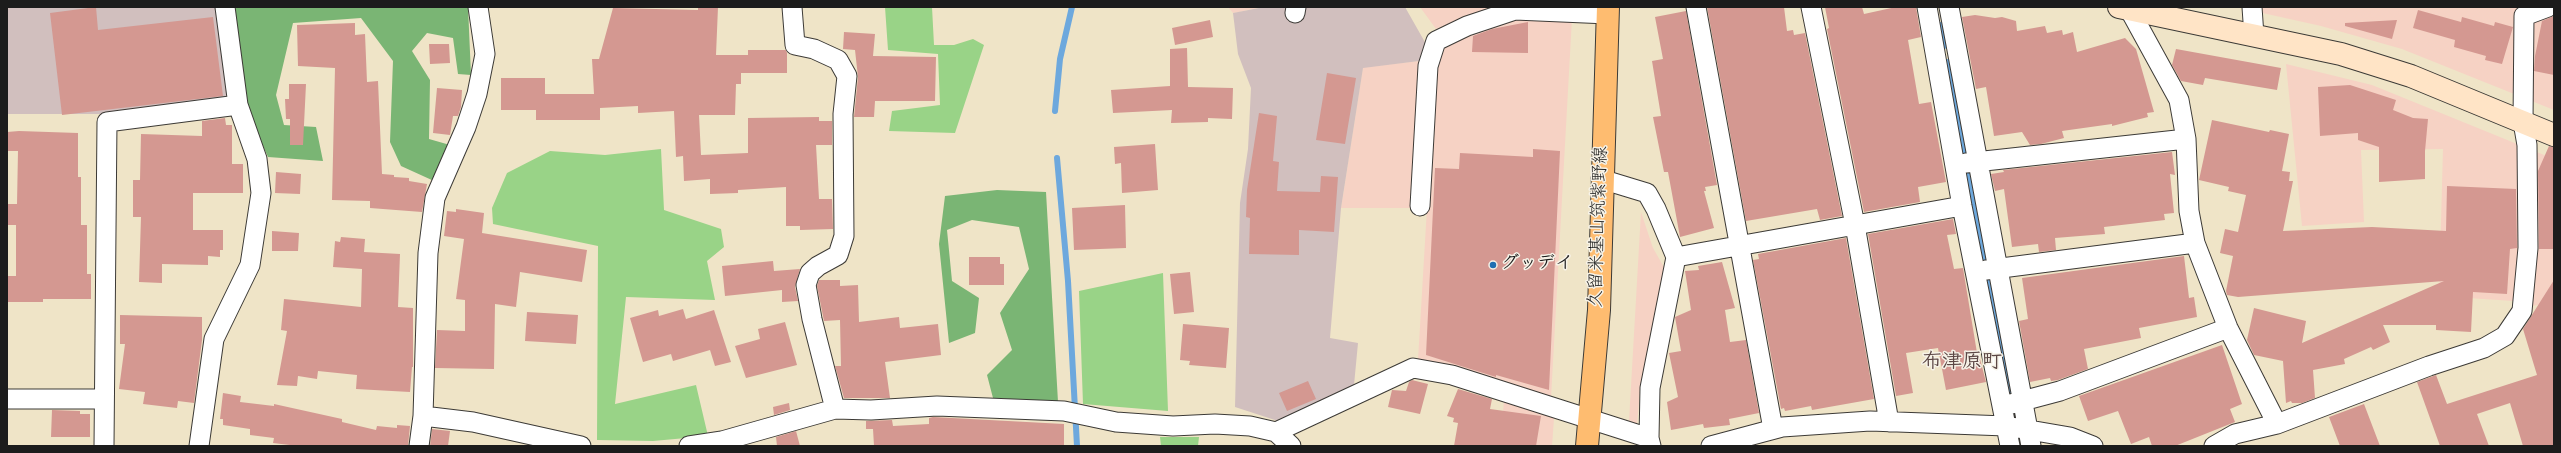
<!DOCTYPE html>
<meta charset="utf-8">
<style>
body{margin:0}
#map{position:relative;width:2561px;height:453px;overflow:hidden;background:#efe4c7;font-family:"Indie Flower",sans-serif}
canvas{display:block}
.frame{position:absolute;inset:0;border:8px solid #1c1c1c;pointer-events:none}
</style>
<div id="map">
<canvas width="2561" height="453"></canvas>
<div class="frame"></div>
</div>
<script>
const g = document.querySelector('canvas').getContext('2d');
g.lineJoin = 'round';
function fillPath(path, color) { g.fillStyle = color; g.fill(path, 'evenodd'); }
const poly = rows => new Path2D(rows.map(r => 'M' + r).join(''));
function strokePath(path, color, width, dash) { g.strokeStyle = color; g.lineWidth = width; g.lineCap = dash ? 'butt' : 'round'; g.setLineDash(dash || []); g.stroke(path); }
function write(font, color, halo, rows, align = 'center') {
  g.font = font + ' "Indie Flower","Klee One",sans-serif'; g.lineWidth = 3; g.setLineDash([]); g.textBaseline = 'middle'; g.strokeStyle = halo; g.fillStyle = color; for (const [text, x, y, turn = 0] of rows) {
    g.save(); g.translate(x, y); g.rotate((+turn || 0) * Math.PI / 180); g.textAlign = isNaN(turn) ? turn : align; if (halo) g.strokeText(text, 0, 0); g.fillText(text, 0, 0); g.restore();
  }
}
const built = poly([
 [1228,7,1264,7,1233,13],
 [1420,7,1496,7,1436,29],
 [2257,7,2530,7,2554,14,2554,110,2402,49,2321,26,2258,12],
 [1518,18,1572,18,1551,398,1418,360,1427,208,1341,208,1363,67,1419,61,1445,40],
 [2286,64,2372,85,2554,159,2554,302,2532,306,2513,301,2439,296,2443,149,2361,150,2364,222,2302,226],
 [1641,212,1653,248,1665,269,1640,392,1637,424,1629,421],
 [1504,401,1554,418,1552,446,1500,446]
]);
const industrial = poly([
 [7,7,218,7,228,99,102,114,7,114],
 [1264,7,1405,7,1426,44,1419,61,1363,68,1341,208,1330,338,1358,343,1354,385,1278,421,1235,407,1240,203,1248,149,1251,88,1238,54,1233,13]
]);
const green = poly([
 [885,7,932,7,934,45,954,45,973,39,984,45,955,133,889,131,892,111,940,105,938,54,888,50],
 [661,149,664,210,721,229,724,247,707,261,715,300,626,297,615,404,696,385,708,436,653,441,597,440,598,246,493,224,492,208,507,173,550,151,605,155],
 [1163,273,1168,411,1083,404,1079,291],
 [1160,437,1199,437,1198,446,1161,446]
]);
const forest = poly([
 [233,7,468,7,471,75,458,74,453,38,427,33,412,51,430,80,429,139,450,145,434,181,401,166,390,142,393,61,361,18,293,23,276,95,284,125,316,127,323,161,268,157,250,117],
 [997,190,1046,192,1058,402,993,398,987,375,1012,350,1000,313,1029,269,1019,227,972,220,947,230,952,281,979,298,975,333,949,343,939,244,945,196]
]);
const stream = poly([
 [1940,25,1944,46],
 [1947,62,1965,155],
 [1055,111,1060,59,1072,7],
 [1057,158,1068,281,1077,446],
 [1968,171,1985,260],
 [1988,277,2011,393]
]);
const building = poly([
 [96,7,98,30,213,17,223,96,62,115,50,13],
 [698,7,718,7,716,55,748,55,748,50,786,50,787,53,787,73,741,73,741,84,736,84,735,115,699,115,701,155,748,153,748,118,819,117,819,121,832,121,832,145,816,145,819,199,832,199,833,229,800,230,800,226,786,226,786,187,738,190,738,193,710,194,710,179,684,181,683,156,676,157,674,111,638,113,638,106,600,108,600,120,536,120,536,110,501,110,501,78,545,78,545,94,594,94,592,59,599,59,613,8,698,10],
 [1707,7,1784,7,1787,31,1793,30,1794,35,1805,33,1842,216,1820,220,1817,209,1746,221],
 [1825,7,1862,7,1864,14,1896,7,1916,7,1921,37,1908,40,1919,104,1931,102,1946,182,1918,187,1920,202,1864,212,1827,29,1829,28],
 [2418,10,2461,22,2462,17,2494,26,2495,22,2513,27,2502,64,2485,60,2486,56,2454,47,2455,40,2413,28],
 [1686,11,1717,185,1705,187,1706,191,1704,191,1714,228,1680,237,1668,172,1664,172,1653,117,1661,116,1652,61,1663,59,1655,17],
 [1975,15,1995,18,2002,17,2016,21,2017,31,2045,26,2047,33,2062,30,2063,35,2073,32,2077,52,2125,38,2136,49,2154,112,2147,113,2148,117,2112,126,2112,124,2062,131,2064,138,2041,144,2030,145,2022,132,1994,136,1986,87,1976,89,1962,17],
 [2554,16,2554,75,2534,71,2535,56,2542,21],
 [1210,20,1213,37,1175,45,1172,28],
 [2397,20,2392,39,2345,26,2345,23],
 [1528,22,1528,53,1472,52,1473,36,1492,29],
 [355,23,355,35,365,34,367,82,378,81,382,174,394,175,394,177,409,178,409,181,427,184,422,212,370,208,370,201,332,200,335,68,298,66,297,25],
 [844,32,875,34,873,56,936,57,935,101,875,101,874,117,854,117,858,77,855,50,843,49],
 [429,44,449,44,450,63,430,64],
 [1187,48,1188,87,1233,88,1232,119,1208,118,1208,122,1171,123,1172,110,1113,113,1111,90,1170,86,1170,49],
 [2176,49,2281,68,2277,90,2205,78,2203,85,2181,81,2172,65],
 [1327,73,1356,78,1345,144,1316,140],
 [289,84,306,84,303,145,290,145,290,119,286,119,285,99,289,99],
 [2350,85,2396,100,2393,110,2413,118,2428,119,2425,151,2425,179,2379,182,2379,147,2358,140,2358,133,2320,136,2318,87],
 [437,88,462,90,461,107,458,116,453,116,450,135,433,133],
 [1259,113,1277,116,1273,161,1279,162,1277,191,1320,192,1321,176,1338,177,1334,232,1299,230,1299,255,1249,254,1250,218,1246,217,1247,190],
 [225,118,226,125,232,125,232,164,243,164,243,193,193,193,193,230,223,230,223,250,220,250,220,257,208,256,208,265,162,264,162,283,139,282,141,217,133,217,133,180,140,180,141,134,202,136,202,121],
 [2212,120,2269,132,2270,130,2289,134,2282,171,2290,172,2289,181,2293,181,2283,231,2372,227,2446,231,2447,186,2516,189,2517,248,2510,249,2507,294,2473,292,2471,332,2436,330,2436,325,2383,325,2390,342,2373,350,2371,347,2344,359,2345,364,2313,370,2315,398,2302,403,2292,403,2291,401,2286,403,2283,361,2254,355,2247,340,2254,308,2306,321,2302,343,2444,281,2238,297,2227,295,2226,291,2233,256,2220,253,2225,229,2238,232,2246,195,2228,191,2229,187,2199,180],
 [19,131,78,133,78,177,81,177,81,225,87,225,87,274,91,274,91,299,43,299,43,302,7,302,7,276,16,276,16,225,7,225,7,204,17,204,18,151,7,151,7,132],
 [1155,144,1158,190,1122,193,1121,163,1115,164,1114,147],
 [2549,146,2554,147,2554,249,2539,249,2538,171],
 [1533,149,1560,151,1549,390,1496,375,1496,377,1426,355,1435,168,1459,169,1460,153,1533,157],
 [2172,152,2175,175,2170,174,2174,213,2164,214,2165,220,2104,227,2105,234,2055,238,2056,250,2039,252,2038,244,2012,247,2004,189,1995,191,1991,174,2004,172,2003,170],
 [276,172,301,174,300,194,275,193],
 [1125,205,1126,248,1074,250,1072,208],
 [456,209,484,213,482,233,587,250,582,282,520,272,516,307,495,304,494,369,435,368,437,330,465,331,465,300,456,299,464,239,444,236,447,211,456,212],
 [1953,219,1956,234,1947,235,1954,269,1963,268,1978,359,1980,359,1986,382,1946,390,1938,348,1906,353,1913,393,1896,396,1868,234],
 [272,231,299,233,298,251,272,251],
 [341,237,365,239,364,252,400,254,398,307,413,308,413,367,412,367,410,392,356,389,357,375,318,371,317,379,298,376,297,386,277,385,287,331,281,330,284,299,361,307,362,269,333,267,335,241,340,242],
 [1846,238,1874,399,1812,410,1811,406,1785,411,1784,408,1781,409,1753,260,1759,259,1758,254],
 [2184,256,2189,298,2194,297,2197,317,2139,328,2141,338,2084,349,2088,369,2058,380,2051,381,2050,378,2030,382,2019,321,2028,319,2022,278],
 [969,257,1000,257,1000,264,1004,264,1004,285,969,285],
 [773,261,774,271,800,269,795,287,798,301,782,302,782,290,725,296,722,266],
 [1722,262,1735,308,1725,310,1730,342,1746,340,1759,413,1729,419,1730,425,1704,428,1703,424,1671,430,1667,402,1678,397,1669,353,1681,351,1675,317,1691,310,1685,271,1699,270,1698,266],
 [1190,272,1194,312,1174,314,1170,274],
 [819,280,840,280,840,286,858,285,859,322,899,317,900,328,938,324,941,355,885,362,890,398,844,398,835,366,841,366,840,320,824,321,817,286],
 [2554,280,2554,446,2523,446,2510,403,2477,414,2489,446,2440,446,2417,382,2436,375,2447,404,2537,375,2523,329],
 [683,309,686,319,714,310,731,362,715,366,710,350,673,361,671,354,643,362,630,318,658,310,659,316],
 [527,312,578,315,576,344,525,341],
 [120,315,202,317,202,340,194,403,178,401,177,408,143,404,145,392,119,389,125,344,120,344],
 [785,322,797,365,746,378,735,346,760,339,758,329],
 [1183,324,1229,328,1226,368,1189,365,1190,361,1180,360],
 [2222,345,2242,404,2230,409,2235,422,2175,446,2152,446,2149,437,2131,444,2118,411,2088,421,2079,396],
 [1412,380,1428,384,1420,414,1388,407,1392,390,1406,391,1409,382],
 [1308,381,1316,399,1287,411,1279,393],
 [1458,389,1492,399,1490,409,1541,416,1536,446,1454,446,1458,423,1453,422,1454,418,1447,416],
 [223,393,241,396,240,402,274,406,274,404,342,419,342,422,376,430,377,426,397,428,397,425,410,426,408,446,298,446,273,443,274,438,250,435,250,429,223,425,223,419,220,419],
 [789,403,790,410,774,415,773,407],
 [2364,404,2380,446,2340,446,2329,417],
 [52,410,80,411,80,414,90,414,90,437,51,437],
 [933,417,1064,424,1064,446,874,446,873,429,866,429,866,421,892,420,893,426,929,424,929,418],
 [432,429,450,431,448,446,430,446],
 [796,431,800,446,777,446,776,437]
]);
const street = poly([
 [792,7,795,45,814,49,838,60,847,76,843,114,844,236,838,255,818,266,810,273,806,285,812,319,835,409],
 [1696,7,1773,429],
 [1811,7,1855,225,1889,422],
 [1927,7,1962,206,2010,446],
 [1949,7,2031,446],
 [2128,7,2179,100,2186,139,2189,211,2195,243,2228,328,2277,424,2235,434,2214,446],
 [2252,7,2254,36],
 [1295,13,1296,7],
 [1966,163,2186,139],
 [1601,179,1647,193,1656,209,1676,257,1650,388,1649,438,1651,446],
 [1420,206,1428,66,1436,41,1467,26,1515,10,1608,14],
 [1676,257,1962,206],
 [1986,270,2195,243],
 [7,399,104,399],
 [2011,404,2060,391,2228,328],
 [423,416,473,422,581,446],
 [2277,424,2429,366,2484,348,2505,336,2522,311,2528,248,2527,145,2523,122,2524,16,2548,7],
 [1276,432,1413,368,1452,375,1649,438],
 [104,446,107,122,238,105],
 [199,446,214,339,250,265,261,193,257,159,238,105,225,7],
 [419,446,423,416,428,253,435,198,466,127,477,94,485,54,478,7],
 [689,446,722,441,835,409,871,410,937,406,1064,411,1116,422,1173,426,1215,424,1250,426,1276,432,1291,446],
 [1711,446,1782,427,1870,421,2006,426,2070,437,2093,446]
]);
const secondary = poly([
 [2119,7,2341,54,2411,76,2554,135]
]);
const primary = poly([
 [1587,446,1599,310,1608,7]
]);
const markers = [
 [1493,265,4,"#1f6fb2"]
];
const streetNames = [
 ["久留米基山筑紫野線",1600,227,-88]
];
const poiNames = [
 ["グッデイ",1501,265]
];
const quarterNames = [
 ["布津原町",1962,364]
];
fillPath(built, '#f6d2c4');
fillPath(industrial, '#d1bfbe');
fillPath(green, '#99d387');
fillPath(forest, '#7ab574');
strokePath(stream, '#6da8dd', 6);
fillPath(building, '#d49891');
strokePath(street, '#3c3a36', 21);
strokePath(secondary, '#3c3a36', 24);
strokePath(primary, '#3c3a36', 24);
strokePath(street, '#fff', 19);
strokePath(secondary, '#ffe4c6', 22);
strokePath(primary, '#febc70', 22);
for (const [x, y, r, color] of markers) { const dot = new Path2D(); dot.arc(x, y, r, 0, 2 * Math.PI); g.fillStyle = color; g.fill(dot); strokePath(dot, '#f7f3e8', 1.5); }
write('18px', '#1c1c1c', '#f7f3e8', streetNames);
write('bold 18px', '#1c1c1c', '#f7f3e8', poiNames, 'left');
write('bold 20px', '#5c4745', '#f7f3e8', quarterNames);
</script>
